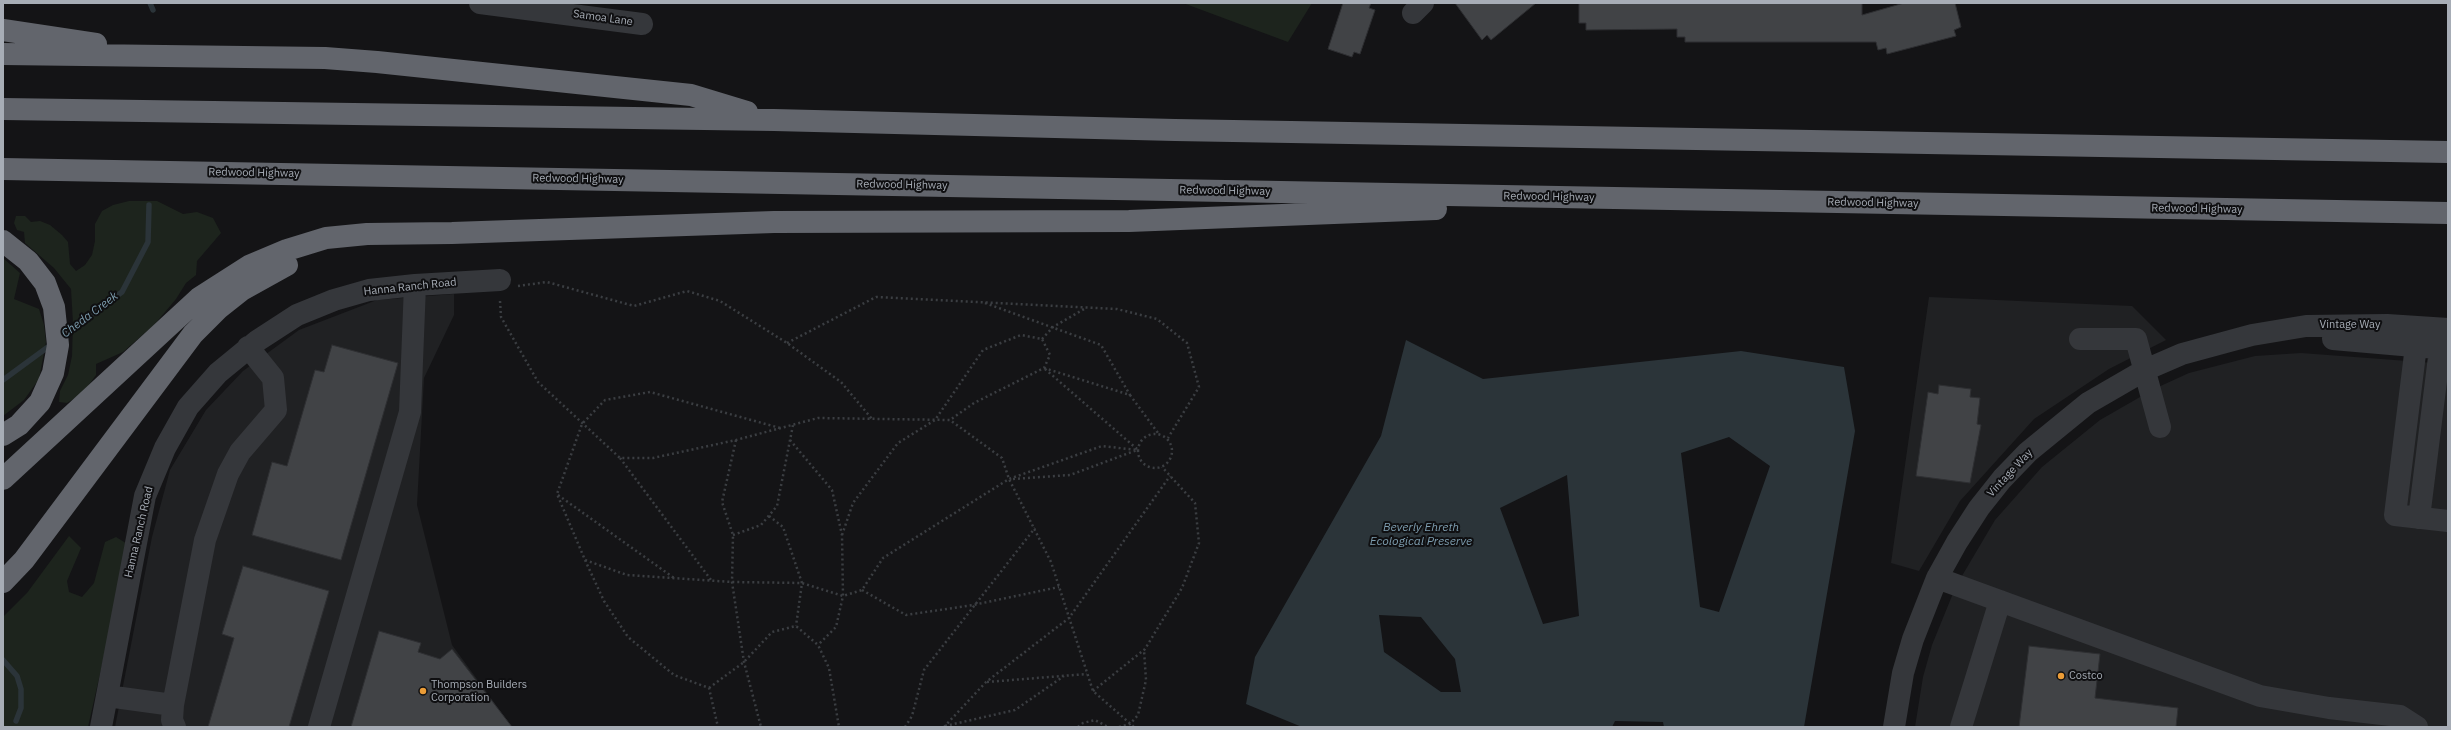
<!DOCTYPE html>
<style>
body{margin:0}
#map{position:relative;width:2451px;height:730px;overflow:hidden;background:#141416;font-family:"IBM Plex Sans",sans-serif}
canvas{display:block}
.frame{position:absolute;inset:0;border:4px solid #a7adb6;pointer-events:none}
</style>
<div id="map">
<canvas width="2451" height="730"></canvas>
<div class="frame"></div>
</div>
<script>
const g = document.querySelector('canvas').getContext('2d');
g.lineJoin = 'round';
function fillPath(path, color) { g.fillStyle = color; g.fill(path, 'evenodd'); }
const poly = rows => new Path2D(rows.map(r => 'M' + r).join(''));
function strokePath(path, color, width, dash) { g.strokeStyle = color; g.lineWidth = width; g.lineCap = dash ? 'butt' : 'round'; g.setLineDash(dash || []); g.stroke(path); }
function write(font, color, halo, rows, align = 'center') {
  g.font = font + ' "IBM Plex Sans",sans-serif'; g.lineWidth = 4; g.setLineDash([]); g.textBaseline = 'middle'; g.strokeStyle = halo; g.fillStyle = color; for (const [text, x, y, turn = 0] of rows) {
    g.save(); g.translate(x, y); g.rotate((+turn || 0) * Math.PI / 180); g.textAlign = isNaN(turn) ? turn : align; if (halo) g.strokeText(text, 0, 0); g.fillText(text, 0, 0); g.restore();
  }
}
const built = poly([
 [454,294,454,315,424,378,417,505,452,645,512,727,115,727,152,537,170,470,206,410,243,371,299,330,377,300],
 [1929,297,2132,306,2166,340,2109,369,2034,419,1960,501,1919,571,1891,563],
 [2301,353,2448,364,2448,727,1915,727,1923,677,1932,645,1956,586,1995,520,2042,467,2100,420,2154,389,2189,373,2255,356]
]);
const green = poly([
 [1183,3,1312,3,1288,42],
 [129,201,157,201,183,214,197,212,213,218,221,233,197,261,196,275,186,283,176,299,154,325,123,352,96,364,96,375,83,393,67,403,59,402,60,391,68,375,72,356,73,323,71,289,54,268,25,243,24,232,17,230,14,223,16,216,25,216,31,222,40,221,50,225,62,235,68,242,70,264,76,271,85,265,92,255,95,241,95,224,102,211,113,205],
 [3,258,20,273,14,299,39,309,44,325,46,342,39,379,24,400,3,416],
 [69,536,81,548,67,581,69,592,82,597,94,583,105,542,116,537,129,545,88,727,3,727,3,617,27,593]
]);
const water = poly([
 [1406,340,1483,379,1741,351,1844,367,1855,431,1804,727,1664,727,1663,722,1615,721,1612,727,1302,727,1246,704,1255,657,1381,436],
 [1729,437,1770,466,1719,612,1700,607,1681,453],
 [1567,475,1579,616,1543,624,1500,508],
 [1379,615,1421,617,1455,659,1461,692,1441,692,1384,652]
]);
const stream = poly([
 [150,3,153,10],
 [62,336,122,292,148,242,149,205],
 [3,380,52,344],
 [3,660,17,676,21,689,21,708,16,721]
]);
const building = poly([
 [1343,3,1371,3,1369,8,1375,10,1360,54,1354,52,1352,57,1328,49,1343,3],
 [1455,3,1536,3,1491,40,1487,35,1482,40,1455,3],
 [1579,3,1862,3,1862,15,1904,3,1955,3,1961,27,1954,30,1956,36,1887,54,1886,48,1878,50,1876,42,1685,42,1685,37,1677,37,1677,29,1586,30,1586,23,1579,23,1579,3],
 [332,345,398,363,341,560,252,535,272,462,287,466,315,370,324,372,332,345],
 [1939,385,1971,389,1970,397,1980,398,1977,424,1981,425,1970,483,1916,476,1928,392,1938,394,1939,385],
 [243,566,329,591,289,727,208,727,234,638,222,634,243,566],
 [379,631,421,643,418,652,440,659,452,649,512,727,351,727,379,631],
 [2029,646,2100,654,2095,698,2178,708,2176,727,2019,727,2029,646]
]);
const path = poly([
 [518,286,547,282,634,306,687,291,720,301,787,343,841,382,872,419],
 [500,301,501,317,538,382,620,458,653,458,736,440,818,418,950,420,1002,458,1009,479,1051,562,1093,691,1134,727],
 [985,303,1101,345,1130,395],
 [1042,339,1053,327,1086,308],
 [787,343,876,297,1117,309,1157,319,1187,343,1199,387,1168,438],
 [1044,368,1130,395,1158,433],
 [1045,369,1137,449],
 [780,428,650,392,605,400,582,424,557,494,585,560,627,575,732,582,802,583,843,596,862,590,883,558,1009,479,1102,446,1137,450],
 '1138 451a17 17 0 1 1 34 0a17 17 0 1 1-34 0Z',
 [736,440,722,502,733,535,732,582,744,662,761,727],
 [790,440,832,490,842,535,843,596,836,627,818,645],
 [620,458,711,580],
 [1013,479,1070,475,1137,450],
 [558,495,674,578],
 [769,516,783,527,802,583,796,626],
 [733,535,761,525,777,506,793,425],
 [842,535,853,503,898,443,935,420,983,350,1021,335,1042,339,1050,355,1044,368,974,403,950,420],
 [585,560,604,601,628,637,674,675,709,688,718,727],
 [862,590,906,615,973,605,1059,587],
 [987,682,1087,674],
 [709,688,744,662,772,632,796,626,818,645,829,668,839,727],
 [1093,691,1145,649,1182,588,1199,543,1195,503,1162,467],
 [945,726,1015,710,1064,676],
 [905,727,912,716,924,670,1035,528],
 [944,727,986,682,1069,618,1170,476],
 [1078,727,1083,723,1095,720,1108,727],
 [1119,727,1130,724,1138,715,1146,680,1144,650]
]);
const minor = poly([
 [480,3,642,24],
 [1413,13,1423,3],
 [2428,328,2416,346,2395,515,2448,521],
 [2080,339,2136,339,2160,427],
 [2333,339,2448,349],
 [2419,518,2440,349,2433,336],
 [1937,578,2260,696,2329,708,2400,716,2417,727],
 [107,696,173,705],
 [101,727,145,496,165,448,188,407,218,373,257,341,297,315,334,300,369,290,415,285,500,280],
 [175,727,172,720,173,705,205,540,228,474,240,452,276,410,273,378,248,347],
 [319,727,410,412,415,285],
 [1894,727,1903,673,1913,639,1937,578,1957,542,1979,508,2002,479,2028,452,2088,403,2145,370,2182,354,2252,335,2306,326,2387,325,2448,329],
 [1961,727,2000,601]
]);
const highway = poly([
 [3,30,96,44],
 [3,54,325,58,377,62,691,95,747,112],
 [3,109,774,120,1175,130,2448,152],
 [3,169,2448,213],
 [3,241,28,261,45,283,54,307,58,345,53,373,40,402,19,425,3,435],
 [3,479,199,298,249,266,287,250,326,238,367,234,452,233,774,222,1129,221,1436,209],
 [3,582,24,560,193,334,218,309,242,290,287,265]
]);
const markers = [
 [2061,676,4,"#ec9d37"],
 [423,691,4,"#ec9d37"]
];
const streetNames = [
 ["Samoa Lane",603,18,8],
 ["Redwood Highway",254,173,1],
 ["Redwood Highway",578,179,1],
 ["Redwood Highway",902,185,1],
 ["Redwood Highway",1225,191,1],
 ["Redwood Highway",1549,197,1],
 ["Redwood Highway",1873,203,1],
 ["Redwood Highway",2197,209,1],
 ["Hanna Ranch Road",410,287,-6],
 ["Vintage Way",2350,325],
 ["Vintage Way",2010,473,-47],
 ["Hanna Ranch Road",139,532,-77]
];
const poiNames = [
 ["Costco",2069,676],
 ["Thompson Builders",431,685],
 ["Corporation",431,698]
];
const waterNames = [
 ["Cheda Creek",90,315,-37],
 ["Beverly Ehreth",1421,528],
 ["Ecological Preserve",1421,542]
];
fillPath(built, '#202123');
fillPath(green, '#1d241d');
fillPath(water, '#2b3439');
strokePath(stream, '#2b3439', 5.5);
fillPath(building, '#414346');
strokePath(building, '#2e2f32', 1);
strokePath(path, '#3b3e42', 2.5, [2, 3]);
strokePath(minor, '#35373b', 22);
strokePath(highway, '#62656c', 22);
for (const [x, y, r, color] of markers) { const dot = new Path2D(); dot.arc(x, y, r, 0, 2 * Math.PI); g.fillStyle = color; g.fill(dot); strokePath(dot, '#0f0f11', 1.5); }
write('11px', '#a7adb6', '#0f0f11', streetNames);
write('11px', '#a7adb6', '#0f0f11', poiNames, 'left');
write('italic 12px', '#7e9eb0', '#0f0f11', waterNames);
</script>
